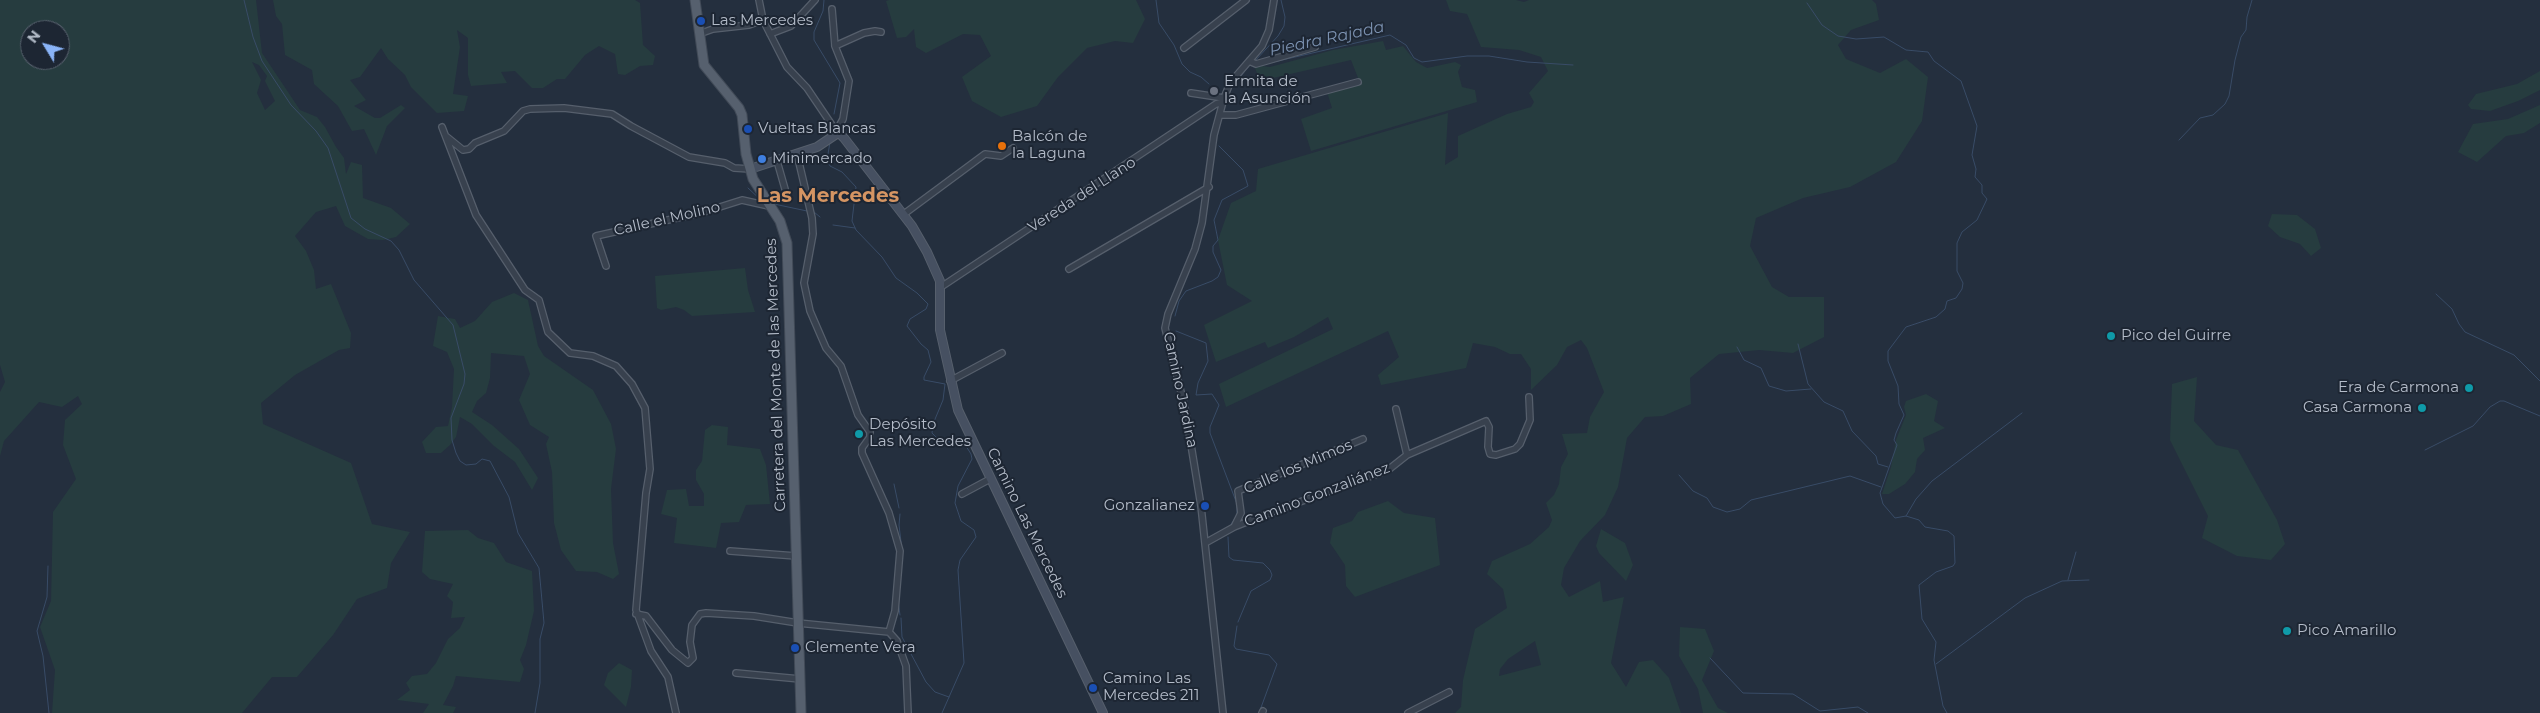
<!DOCTYPE html>
<meta charset="utf-8">
<style>
body{margin:0}
#map{position:relative;width:2540px;height:713px;overflow:hidden;background:#242f3e;font-family:Montserrat,sans-serif}
canvas{display:block}
.north{position:absolute;left:20px;top:20px;width:50px;height:50px;box-sizing:border-box;background:#1d2633;border:1px solid #59626f;border-radius:50%;rotate:307deg;font-size:14px;font-weight:700;line-height:20px;text-align:center;color:#b4bcc9}
.north::after{content:'';display:block;margin:auto;width:18px;height:22px;background:#8ab4f8;clip-path:polygon(50% 0,100% 100%,50% 72%,0 100%)}
</style>
<div id="map">
<canvas width="2540" height="713"></canvas>
<div class="north">N</div>
</div>
<script>
const g = document.querySelector('canvas').getContext('2d');
g.lineJoin = 'round';
function fillPath(path, color) { g.fillStyle = color; g.fill(path, 'evenodd'); }
const poly = rows => new Path2D(rows.map(r => 'M' + r).join(''));
function strokePath(path, color, width, dash) { g.strokeStyle = color; g.lineWidth = width; g.lineCap = dash ? 'butt' : 'round'; g.setLineDash(dash || []); g.stroke(path); }
function write(font, color, halo, rows, align = 'center') {
  g.font = font + ' Montserrat,sans-serif'; g.lineWidth = 4; g.setLineDash([]); g.textBaseline = 'middle'; g.strokeStyle = halo; g.fillStyle = color; for (const [text, x, y, turn = 0] of rows) {
    g.save(); g.translate(x, y); g.rotate((+turn || 0) * Math.PI / 180); g.textAlign = isNaN(turn) ? turn : align; if (halo) g.strokeText(text, 0, 0); g.fillText(text, 0, 0); g.restore();
  }
}
const green = poly([
 [0,0,256,0,262,53,300,110,317,117,325,127,336,147,344,158,346,174,351,162,362,165,363,198,391,208,410,224,396,237,383,240,368,239,345,226,336,206,316,212,295,236,306,251,314,270,316,289,331,284,351,333,350,348,339,350,295,375,261,403,263,424,351,463,372,524,410,532,391,563,387,588,357,599,333,635,297,677,272,677,242,713,52,713,55,670,40,627,51,601,53,512,76,479,63,445,65,420,82,404,78,396,62,407,39,402,4,441,0,456,0,392,5,382,0,365],
 [30,30,60,30,60,60,30,60],
 [252,62,259,65,267,76,265,81,275,101,265,110,257,93,261,80],
 [273,0,635,0,640,3,643,45,655,56,653,65,640,66,625,75,618,74,615,54,599,46,585,55,565,79,557,79,543,88,532,88,515,71,501,72,507,83,471,86,468,75,468,38,457,30,460,47,453,94,468,96,464,111,437,113,411,87,405,75,388,59,381,48,360,77,350,80,366,100,354,106,375,118,380,118,401,105,405,108,387,126,376,155,364,129,352,131,338,106,314,84,312,70,285,55,282,24,276,16],
 [889,0,1136,0,1145,19,1133,43,1115,41,1087,48,1058,77,1037,106,1001,117,972,101,962,77,991,56,980,35,963,34,926,53,916,47,914,29,906,37,897,38,886,1],
 [1446,0,1516,0,1524,2,1529,0,1872,0,1876,4,1879,20,1851,30,1838,45,1846,59,1880,73,1906,59,1928,77,1922,121,1896,162,1850,187,1803,198,1756,218,1750,246,1772,287,1789,297,1824,297,1824,337,1793,353,1759,350,1719,354,1690,378,1691,404,1663,416,1645,417,1627,438,1618,487,1605,515,1580,541,1564,568,1561,585,1569,597,1600,581,1603,602,1624,597,1611,663,1626,687,1639,662,1653,660,1669,678,1681,713,1455,713,1461,707,1463,680,1475,629,1507,608,1503,589,1487,574,1492,561,1530,544,1549,527,1552,520,1546,503,1554,495,1559,484,1561,467,1568,454,1562,434,1587,433,1590,417,1604,392,1587,348,1581,340,1567,347,1557,365,1531,390,1531,369,1521,354,1510,354,1495,347,1473,343,1466,368,1381,385,1378,375,1399,357,1388,331,1226,407,1219,384,1333,329,1328,317,1294,337,1268,348,1265,342,1216,362,1204,325,1252,301,1227,285,1218,240,1231,203,1256,191,1258,169,1448,113,1445,165,1458,157,1458,136,1507,114,1531,107,1534,102,1529,93,1548,71,1541,57,1519,50,1481,47,1467,14,1450,11],
 [1535,641,1541,665,1499,676,1500,669,1508,659],
 [1383,41,1386,50,1403,46,1416,62,1427,68,1455,62,1461,65,1458,72,1462,87,1475,90,1477,102,1311,151,1301,119,1332,108,1327,92,1360,83,1351,60,1260,81,1255,68,1262,66,1270,67,1333,50],
 [2540,71,2540,90,2518,101,2490,111,2471,109,2468,105,2476,94,2517,84],
 [2540,105,2540,123,2524,133,2506,136,2477,162,2458,152,2473,124,2508,119],
 [2272,214,2297,215,2315,229,2321,248,2311,256,2300,244,2280,237,2268,226],
 [745,268,748,290,755,312,692,316,684,310,676,307,661,310,657,308,655,276],
 [514,293,528,300,538,346,544,356,593,390,611,424,616,449,611,489,613,543,619,574,613,579,597,572,576,571,561,550,554,523,552,472,546,444,549,437,530,425,519,400,530,374,524,356,491,353,490,378,486,393,477,401,472,412,492,425,519,449,538,478,532,490,515,462,494,446,472,424,460,417,456,437,450,445,441,453,426,453,422,442,436,427,448,426,452,407,454,369,447,352,433,346,438,316,455,319,460,328,475,321,492,302],
 [2197,377,2194,421,2216,445,2238,450,2277,520,2285,544,2271,560,2237,556,2202,538,2208,516,2170,440,2172,384],
 [1926,394,1938,401,1934,421,1945,428,1923,438,1925,450,1917,459,1915,472,1905,484,1889,494,1882,494,1891,467,1896,440,1906,415,1904,407,1906,401],
 [712,425,728,427,727,445,760,449,766,465,770,504,746,505,739,522,721,523,716,548,674,543,677,518,661,514,667,490,686,489,689,506,704,506,704,494,696,480,696,470,702,461,705,430],
 [1388,501,1404,513,1435,518,1440,565,1355,597,1346,586,1345,565,1330,543,1333,528,1352,521,1358,512],
 [1601,529,1625,543,1633,565,1626,581,1599,553,1596,546],
 [468,530,478,538,494,543,506,562,532,571,534,611,526,645,520,660,524,669,520,682,456,676,453,686,443,705,456,707,453,713,423,713,429,704,397,700,410,690,406,683,412,676,427,674,436,663,448,639,460,628,465,617,451,618,453,602,447,596,453,584,430,579,422,572,425,531],
 [1680,627,1705,629,1714,651,1702,680,1718,708,1728,713,1703,713,1698,689,1679,656],
 [619,663,632,670,631,687,626,707,604,685,608,673]
]);
const stream = poly([
 [244,0,253,37,262,61,291,105,316,131,328,148,351,218,365,229,391,241,399,250,414,280,453,325,465,374,464,384,451,418,452,440,456,453,460,461,466,465,476,464,482,459,490,461,509,497,518,533,539,568,544,623,540,639,540,683,535,713],
 [824,0,823,11,814,32,814,40,840,83,834,114],
 [1156,0,1159,23,1174,45,1182,64,1190,72,1201,77,1209,84],
 [1807,3,1822,25,1838,36,1856,39,1884,37,1906,50,1928,52,1934,61,1961,81,1977,126,1972,155,1976,169,1975,177,1982,185,1982,193,1987,199,1977,220,1962,232,1957,243,1957,271,1963,283,1962,289,1956,298,1947,301,1945,309,1936,317,1906,327,1888,351,1888,361,1898,386,1899,404,1904,415,1896,433,1894,440,1897,445,1880,493,1883,504,1895,518,1906,516,1919,520,1925,527,1948,531,1954,536,1955,563,1953,566,1936,572,1919,585,1922,619,1936,642,1934,660,1943,706,1947,713],
 [1255,61,1278,36,1284,26,1285,17,1281,0],
 [1265,64,1390,35,1406,45,1414,58,1422,62,1467,56,1489,56,1527,62,1573,65],
 [1236,82,1249,66],
 [2179,140,2200,118,2213,115,2225,104,2229,96,2235,60,2241,37,2246,30,2247,17,2252,0],
 [830,142,827,160,830,166,842,172,856,187,852,221,856,230,882,257,896,278,917,293,928,304,926,309,910,319,907,326,921,344,928,350,931,362,924,377,924,380,945,384,943,400,933,424,932,433,940,441,964,443,971,454,972,459,958,486,955,503,961,521,974,530,976,537,960,560,958,570,964,663,942,713],
 [748,188,763,202],
 [774,204,807,211],
 [814,212,820,217],
 [833,225,855,228],
 [2436,294,2452,309,2459,324,2465,332,2514,355,2540,381],
 [1175,316,1179,301,1186,291,1212,281,1218,277,1221,270,1213,252,1213,246,1218,240,1214,220,1222,200,1248,186,1243,170,1219,146],
 [1176,331,1206,343,1208,361,1198,383,1196,395,1212,394,1219,405,1210,427,1210,433,1237,504,1237,515,1230,526],
 [1798,344,1808,384,1824,402,1843,411,1852,431,1876,456,1878,464,1888,467],
 [1737,347,1744,360,1761,368,1769,386,1786,391,1811,389],
 [2425,450,2473,426,2490,407,2500,401,2504,401,2540,416],
 [1679,475,1693,491,1707,498,1713,507,1727,512,1740,509,1751,500,1850,476,1881,487],
 [894,484,899,508],
 [900,514,899,525,902,550],
 [1906,516,1916,499,1932,481,2022,413],
 [1228,537,1229,557,1233,560,1263,563,1270,570,1272,575,1270,580,1251,591,1238,622],
 [48,566,47,597,37,631,43,656,49,713],
 [2068,580,2076,552],
 [900,585,902,556],
 [898,601,900,615],
 [901,618,902,637,926,682,935,692,949,697],
 [1237,626,1234,646,1236,649,1269,655,1277,664,1259,713],
 [1710,658,1743,693,1793,694,1820,711,1858,707,1868,713],
 [1936,664,2025,598,2062,581,2089,580]
]);
const minor = poly([
 [759,0,763,20,787,67,807,88,834,128],
 [832,9,835,46,849,81,843,119,837,130],
 [699,34,713,29,749,25,763,20],
 [770,34,791,26,815,0],
 [835,46,864,33,875,31,881,32],
 [1184,48,1246,0],
 [1249,61,1256,64,1315,47],
 [1191,93,1224,98],
 [1220,115,1236,115,1358,82],
 [442,127,476,215,525,290,539,300,548,332,570,353,593,356,616,366,632,384,645,408,650,469,646,493,636,610,651,651,668,677,676,713],
 [447,137,463,150,469,149,475,143,504,131,523,111,530,109,564,108,612,114,631,126,689,157,725,163,734,168,750,169],
 [797,154,812,218,813,234,804,283,810,311,826,348,841,366,858,415,870,432,870,437,862,448,862,453,889,513,900,551,895,611,889,632,897,641,906,666,908,713],
 [777,161,785,189],
 [904,214,985,154,1001,156,1013,148],
 [606,266,596,236,704,212,742,200,769,206],
 [1069,269,1209,187],
 [941,287,1216,104,1223,102],
 [950,381,1002,353],
 [1396,409,1407,455],
 [962,494,990,479],
 [1234,527,1241,513,1238,491,1363,439],
 [1207,542,1234,527,1272,512,1388,470,1407,455,1486,421,1489,427,1488,447,1490,454,1496,455,1515,449,1520,444,1530,420,1529,397],
 [730,551,796,556],
 [636,614,646,616,672,650,688,663,693,658,690,642,692,625,700,614,706,613,754,616,798,623,889,632],
 [736,673,800,679],
 [1223,713,1201,506,1185,408,1165,328,1168,314,1195,249,1202,223,1214,135,1224,98,1230,83,1262,46,1269,30,1274,0],
 [1262,713,1263,711],
 [1408,713,1449,692]
]);
const secondary = poly([
 [830,131,835,129,844,138,912,226,927,252,940,281,940,330,958,410,1103,713],
 [750,169,817,147,838,133]
]);
const primary = poly([
 [695,0,704,65,739,108,742,115,746,154,753,179,780,221,787,243,801,713]
]);
const markers = [
 [701,21,5,"#1a4fb4"],
 [1214,91,5,"#6b7280"],
 [748,129,5,"#1a4fb4"],
 [1002,146,5,"#e8710a"],
 [762,159,5,"#3f7fe0"],
 [2111,336,5,"#0f9aa8"],
 [2469,388,5,"#0f9aa8"],
 [2422,408,5,"#0f9aa8"],
 [859,434,5,"#0f9aa8"],
 [1205,506,5,"#1a4fb4"],
 [2287,631,5,"#0f9aa8"],
 [795,648,5,"#1a4fb4"],
 [1093,688,5,"#1a4fb4"]
];
const poiNames = [
 ["Las Mercedes",711,21],
 ["Ermita de",1224,82],
 ["la Asunción",1224,99],
 ["Vueltas Blancas",758,129],
 ["Balcón de",1012,137],
 ["la Laguna",1012,154],
 ["Minimercado",772,159],
 ["Pico del Guirre",2121,336],
 ["Era de Carmona",2459,388,"right"],
 ["Casa Carmona",2412,408,"right"],
 ["Depósito",869,425],
 ["Las Mercedes",869,442],
 ["Gonzalianez",1195,506,"right"],
 ["Pico Amarillo",2297,631],
 ["Clemente Vera",805,648],
 ["Camino Las",1103,679],
 ["Mercedes 211",1103,696]
];
const streetNames = [
 ["Vereda del Llano",1082,195,-33],
 ["Calle el Molino",667,219,-13],
 ["Carretera del Monte de las Mercedes",776,375,-92],
 ["Camino Jardina",1180,390,78],
 ["Calle los Mimos",1298,467,-23],
 ["Camino Gonzaliánez",1317,495,-21],
 ["Camino Las Mercedes",1027,523,64]
];
const waterNames = [
 ["Piedra Rajada",1327,39,-12]
];
const districtNames = [
 ["Las Mercedes",828,196]
];
fillPath(green, '#263c3f');
strokePath(stream, '#394c67', 1);
strokePath(minor, '#565f6c', 8);
strokePath(secondary, '#565f6c', 10);
strokePath(primary, '#414a57', 11);
strokePath(minor, '#38414e', 5.5);
strokePath(secondary, '#465061', 8);
strokePath(primary, '#56606e', 9);
for (const [x, y, r, color] of markers) { const dot = new Path2D(); dot.arc(x, y, r, 0, 2 * Math.PI); g.fillStyle = color; g.fill(dot); strokePath(dot, '#1d2633', 2); }
write('15px', '#b4bcc9', '#1d2633', poiNames, 'left');
write('15px', '#b4bcc9', '#1d2633', streetNames);
write('italic 16px', '#7c92b1', '#1d2633', waterNames);
write('bold 20px', '#d59563', '#1d2633', districtNames);
</script>
